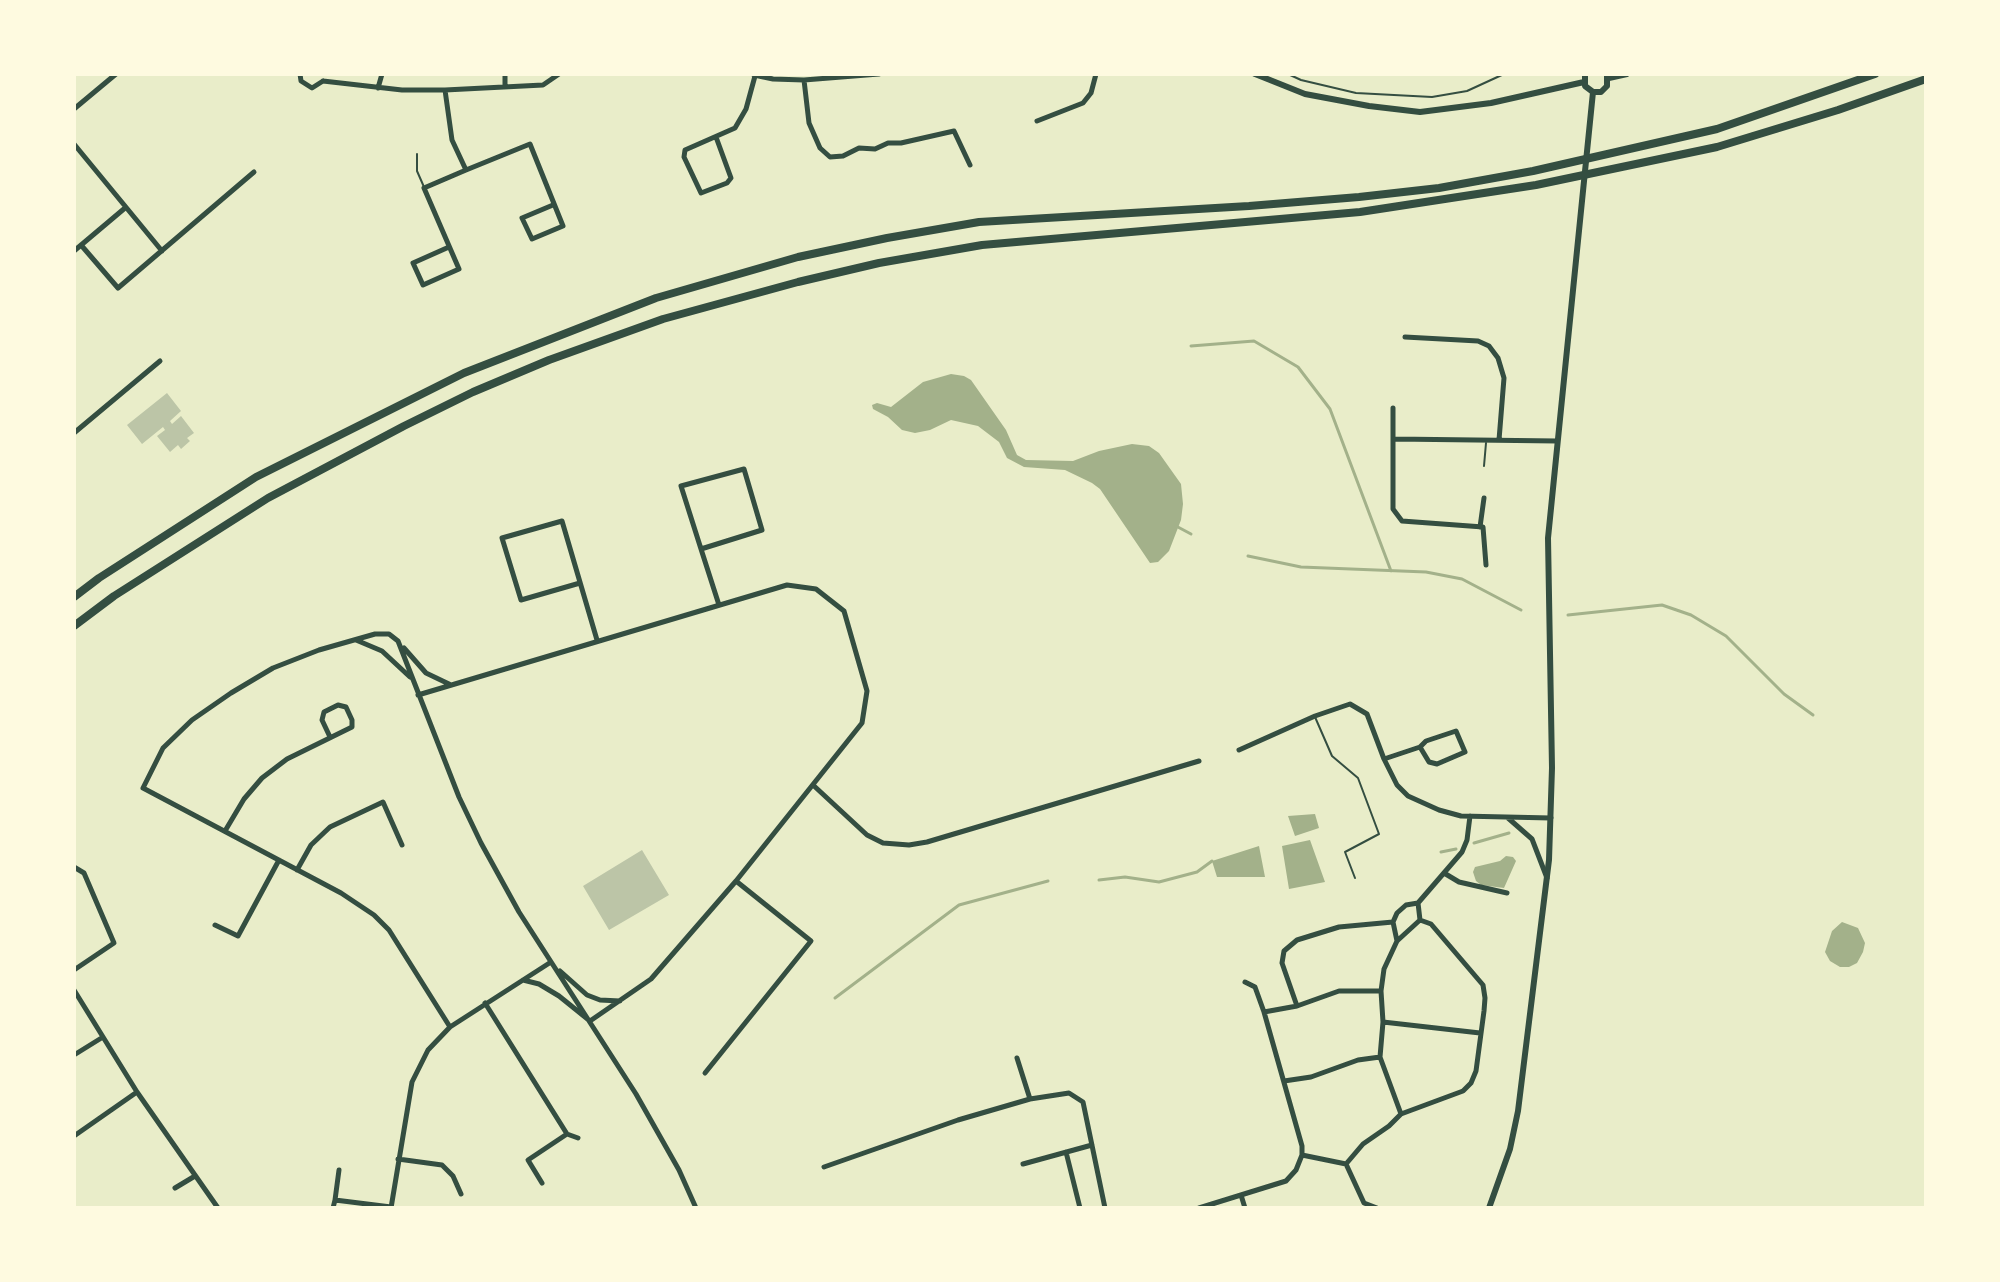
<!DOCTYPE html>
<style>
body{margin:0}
#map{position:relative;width:2000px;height:1282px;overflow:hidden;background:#e9edc9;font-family:Overpass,sans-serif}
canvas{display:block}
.frame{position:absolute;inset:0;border:76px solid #fefae0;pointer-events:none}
</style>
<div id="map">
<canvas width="2000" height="1282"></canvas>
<div class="frame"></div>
</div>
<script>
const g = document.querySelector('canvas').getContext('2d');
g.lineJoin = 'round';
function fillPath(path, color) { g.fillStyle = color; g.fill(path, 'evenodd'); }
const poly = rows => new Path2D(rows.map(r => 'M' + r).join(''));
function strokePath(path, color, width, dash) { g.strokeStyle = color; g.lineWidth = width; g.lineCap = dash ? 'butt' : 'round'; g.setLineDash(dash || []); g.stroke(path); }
const water = poly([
 [951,374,964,376,971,380,1006,430,1017,455,1026,460,1073,461,1099,451,1132,444,1149,446,1159,453,1181,484,1183,504,1181,520,1169,551,1158,562,1150,563,1100,489,1092,483,1065,470,1024,467,1007,458,999,442,978,426,951,420,930,430,915,433,902,430,888,417,873,409,872,405,877,403,891,407,923,382],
 [1315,814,1319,828,1295,836,1288,816],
 [1310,840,1325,882,1289,889,1282,846],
 [1259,846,1265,877,1217,877,1212,861],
 [1506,856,1513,857,1516,861,1504,888,1481,885,1476,881,1473,872,1475,867,1500,861],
 [1842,922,1858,928,1865,943,1863,952,1857,963,1849,967,1840,967,1830,961,1825,952,1832,931]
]);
const stream = poly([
 [1191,346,1254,341,1298,367,1330,409,1391,571],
 [1176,526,1191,534],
 [1248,556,1301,567,1426,572,1462,579,1521,610],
 [1568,615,1662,605,1691,615,1726,636,1784,694,1813,715],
 [1474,843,1509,833],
 [1441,852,1456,849],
 [1099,880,1125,877,1159,882,1197,872,1212,861],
 [835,998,959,905,1048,881]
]);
const building = poly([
 [167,393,181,411,170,421,172,424,181,416,194,433,187,438,190,441,181,449,178,445,170,452,157,436,165,430,163,427,142,444,127,425],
 [642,850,669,895,609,930,583,886]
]);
const path = poly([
 [1288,74,1301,80,1356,93,1432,97,1467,91,1504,74]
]);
const service = poly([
 [417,154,417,171,424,187],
 [1484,466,1486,443],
 [1315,717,1332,756,1358,778,1379,834,1345,852,1355,878]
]);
const minor = poly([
 [300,74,301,81,312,88,323,81],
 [505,74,505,87],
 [754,75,773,79,804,80,879,74],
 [804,80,809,123,820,148,830,157,843,156,859,148,875,149,888,143,901,143,954,131,970,165],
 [323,81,402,90,445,90,543,85,559,74],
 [378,88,382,74],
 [445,90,452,140,466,170],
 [74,109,116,74],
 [1037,121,1083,103,1091,93,1096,74],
 [716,137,731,178,727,183,701,193,684,157,685,150,735,128,746,109,755,76],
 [74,144,162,251],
 [81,245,118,288,254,172],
 [449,247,413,263,423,285,459,269,424,188,466,170,530,144,563,226,532,239,522,218,553,205],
 [74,251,125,208],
 [1405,337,1478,341,1489,346,1498,358,1504,378,1499,440],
 [1393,408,1393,509,1402,521,1483,527,1486,565],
 [74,433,160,361],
 [1394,439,1557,441],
 [1480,527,1484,498],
 [701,549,762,530,744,469,681,486,701,549,719,605],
 [580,583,521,600,502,538,562,521,597,640],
 [356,640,382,651,410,677],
 [404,648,426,673,449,684],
 [418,695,787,585,816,589,844,611,867,691,862,723,736,881,651,979,590,1021,559,996,539,984,523,980],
 [1239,750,1315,716,1350,704,1367,714,1384,759,1397,785,1408,796,1439,810,1461,816,1551,818],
 [1384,759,1420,747,1426,741,1456,731,1465,752,1437,764,1429,762,1420,747],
 [813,785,867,835,883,843,909,845,927,842,1199,761],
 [1508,818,1532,839,1547,878],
 [225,831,244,799,262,778,287,759,352,727,352,720,346,707,338,705,324,712,322,720,330,737],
 [74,867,84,873,114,943,74,970],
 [297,870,311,845,330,827,383,802,402,845],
 [1444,873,1459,882,1507,893],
 [215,925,238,936,279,860],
 [1397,941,1393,922,1397,913,1406,905,1418,903],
 [560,971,587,995,600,1000,620,1001],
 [74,990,137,1092,218,1208],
 [485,1003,567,1134,528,1160,542,1183],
 [1297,1006,1282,963,1284,951,1297,940,1339,927,1393,922],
 [1264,1012,1297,1006,1339,991,1381,991],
 [1383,1022,1480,1033],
 [450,1027,389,930,374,915,341,893,143,788,163,748,192,720,231,693,273,668,319,650,375,634,389,634,398,641,459,797,481,843,519,912,636,1094,679,1170,696,1208],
 [74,1055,103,1037],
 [1017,1058,1030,1099,1069,1093,1083,1102,1105,1208],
 [705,1073,811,941,736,881],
 [1284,1081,1311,1077,1358,1060,1380,1057],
 [1401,1114,1380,1057,1383,1022,1381,991,1384,969,1397,941,1420,920,1418,903,1462,852,1467,840,1470,816],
 [567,1134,578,1138],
 [74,1136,137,1092],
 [1066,1152,1080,1208],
 [1302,1155,1346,1164,1363,1144,1389,1126,1401,1114,1463,1091,1471,1083,1476,1071,1484,1011,1485,998,1483,985,1431,924,1420,920],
 [398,1159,442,1165,453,1176,461,1194],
 [1023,1164,1092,1145],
 [1346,1164,1364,1203,1377,1208],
 [824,1167,958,1120,1030,1099],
 [339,1170,335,1200,391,1207],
 [175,1188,195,1176],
 [1241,1195,1245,1208],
 [333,1208,335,1200],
 [391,1208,412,1082,428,1050,450,1027,551,962],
 [1199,1208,1286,1181,1296,1170,1302,1155,1302,1146,1264,1012,1255,987,1245,982]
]);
const tertiary = poly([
 [1255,74,1305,94,1369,106,1420,112,1491,103,1584,82],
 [1585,74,1585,86,1593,92],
 [1609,78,1627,74],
 [1593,92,1601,92,1607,86,1607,74],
 [1489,1208,1510,1149,1518,1111,1549,860,1552,768,1548,538,1593,92]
]);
const trunk = poly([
 [74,597,99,578,256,477,464,373,656,298,798,257,887,238,979,222,1249,206,1359,197,1439,188,1533,171,1717,129,1875,74],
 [74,626,114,596,268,498,404,426,473,392,549,360,663,319,798,282,879,263,982,245,1360,212,1536,185,1717,147,1838,110,1926,79]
]);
fillPath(water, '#a3b18a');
strokePath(stream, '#a3b18a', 3);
fillPath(building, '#bcc5a7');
strokePath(path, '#344e41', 2);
strokePath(service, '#344e41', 2);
strokePath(minor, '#344e41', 5);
strokePath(tertiary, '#344e41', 6);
strokePath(trunk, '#344e41', 8);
</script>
